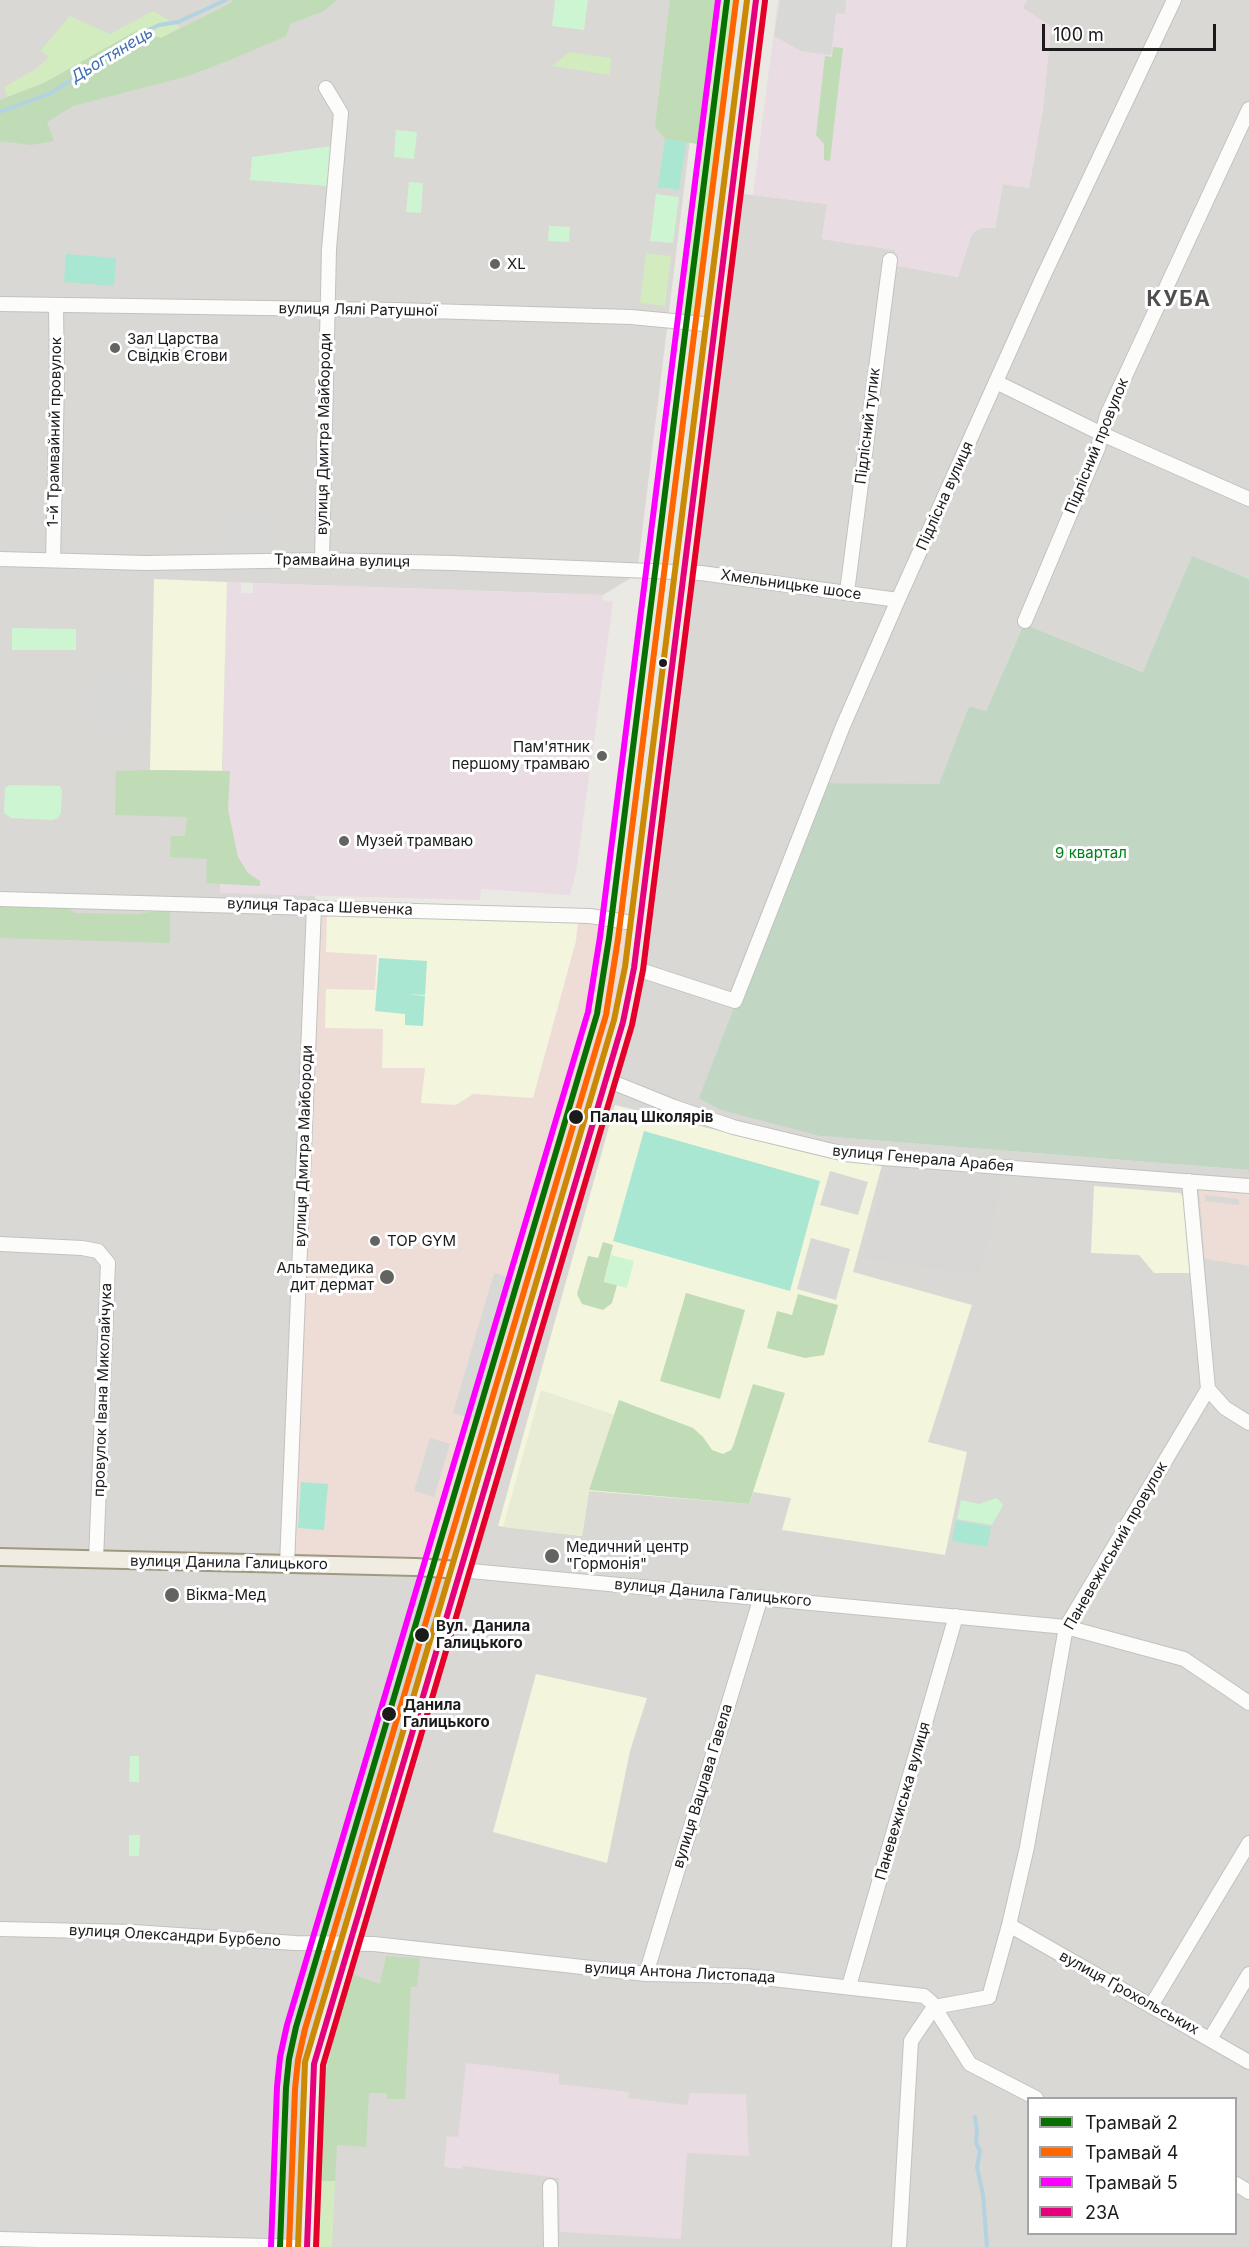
<!DOCTYPE html>
<meta charset="utf-8">
<style>
body{margin:0}
#map{position:relative;width:1249px;height:2247px;overflow:hidden;background:#eae9e4;font-family:Inter,sans-serif}
canvas{display:block}
.legend{position:absolute;left:1027px;top:2097px;width:210px;height:138px;box-sizing:border-box;background:#fff;border:2px solid #a4a4a4;margin:0;padding:8px 10px;list-style:none;font-size:18px;color:#1b1b1b}
.legend li{display:flex;align-items:center;gap:12px;height:30px}
.legend b{width:30px;border:2px solid #a4a4a4}
.scale{position:absolute;left:1042px;top:24px;width:174px;height:27px;box-sizing:border-box;border:3px solid #1b1b1b;border-top:0;padding-left:8px;font-size:18px;line-height:21px;white-space:nowrap;color:#1b1b1b;-webkit-text-stroke:4px #fff;paint-order:stroke}
</style>
<div id="map">
<canvas width="1249" height="2247"></canvas>
<ul class="legend">
<li><b style="height:8px;background:#077000"></b>Трамвай 2</li>
<li><b style="height:8px;background:#f60"></b>Трамвай 4</li>
<li><b style="height:8px;background:#fb00ff"></b>Трамвай 5</li>
<li><b style="height:8px;background:#e5007d"></b>23А</li>
</ul>
<div class="scale">100 m</div>
</div>
<script>
const g = document.querySelector('canvas').getContext('2d');
g.lineJoin = 'round';
function fillPath(path, color) { g.fillStyle = color; g.fill(path, 'evenodd'); }
const poly = rows => new Path2D(rows.map(r => 'M' + r).join(''));
function strokePath(path, color, width, dash) { g.strokeStyle = color; g.lineWidth = width; g.lineCap = dash ? 'butt' : 'round'; g.setLineDash(dash || []); g.stroke(path); }
function write(font, color, halo, rows, align = 'center') {
  g.font = font + ' Inter,sans-serif'; g.lineWidth = 6; g.setLineDash([]); g.textBaseline = 'middle'; g.strokeStyle = halo; g.fillStyle = color; for (const [text, x, y, turn = 0] of rows) {
    g.save(); g.translate(x, y); g.rotate((+turn || 0) * Math.PI / 180); g.textAlign = isNaN(turn) ? turn : align; if (halo) g.strokeText(text, 0, 0); g.fillText(text, 0, 0); g.restore();
  }
}
const residential = poly([
 [0,0,707,0,637,574,603,595,227,582,220,892,315,896,287,1564,628,966,727,192,827,204,822,239,896,250,894,265,958,277,971,236,976,230,982,228,995,228,1003,184,1029,188,1043,108,1051,28,1049,25,1022,8,1027,0,1249,0,1249,579,1192,557,1144,672,1024,624,986,711,969,706,939,785,821,783,820,1136,1249,1170,1249,2247,235,2247,0,2239],
 [1028,2098,1236,2098,1236,2234,1028,2234]
]);
const commercial = poly([
 [315,904,634,923,616,1020,454,1569,287,1565],
 [1199,1187,1249,1192,1249,1266,1205,1259]
]);
const industrial = poly([
 [778,0,1027,0,1023,8,1049,25,1051,28,1043,108,1029,188,1003,184,995,228,982,228,976,230,971,236,958,277,894,265,895,250,822,239,827,204,753,195],
 [227,582,241,582,241,593,253,593,253,583,603,595,602,600,613,602,576,872,570,895,481,889,480,900,220,893],
 [466,2063,559,2074,559,2084,629,2092,628,2098,687,2105,690,2093,746,2094,749,2156,687,2153,681,2239,560,2232,559,2178,463,2166,462,2169,444,2167,447,2136,458,2137]
]);
const education = poly([
 [154,579,227,582,222,771,150,770],
 [327,914,578,921,576,941,533,1098,473,1094,456,1105,421,1103,425,1068,382,1068,383,1029,325,1028,326,989,375,990,377,955,326,952],
 [615,1105,832,1159,882,1165,853,1272,972,1305,928,1442,967,1452,945,1555,782,1530,791,1498,753,1492,749,1504,589,1491,582,1536,498,1526],
 [1094,1186,1180,1193,1185,1199,1193,1273,1154,1273,1139,1255,1091,1253],
 [536,1674,647,1698,630,1751,607,1863,493,1832]
]);
const religious = poly([
 [887,1167,1004,1179,979,1275,867,1259,863,1257]
]);
const farmland = poly([
 [541,1390,615,1415,589,1490,582,1536,503,1527]
]);
const grass = poly([
 [715,0,738,0,699,318,675,315],
 [153,11,181,27,161,38,136,31,44,83,7,97,4,87,36,69,49,57,40,51,70,16,110,34],
 [570,52,611,58,610,75,552,66],
 [646,253,671,256,665,306,640,303],
 [321,2181,335,2181,332,2247,319,2247]
]);
const forest = poly([
 [231,0,337,0,324,11,290,24,286,36,230,60,188,76,73,106,47,122,54,141,31,145,0,141,0,100,44,83,136,31,161,38,233,2],
 [670,0,715,0,697,144,665,139,655,127],
 [833,47,843,48,830,161,824,160,824,144,816,135,825,56,832,57],
 [150,770,230,771,228,809,238,857,248,873,260,881,260,886,206,883,207,859,170,857,171,836,185,836,187,817,115,815,116,771],
 [0,902,61,905,75,913,137,914,170,909,170,943,0,938],
 [603,1242,613,1245,604,1281,617,1285,612,1303,603,1310,582,1304,577,1294,588,1256,598,1258],
 [686,1293,745,1310,720,1399,660,1381],
 [798,1294,838,1305,824,1355,805,1358,767,1348,777,1311,792,1315],
 [753,1384,785,1393,749,1504,589,1490,619,1400,693,1428,703,1437,712,1450,723,1454,731,1450,733,1446],
 [386,1956,420,1958,417,1987,411,1987,405,2099,387,2099,387,2093,369,2093,366,2147,337,2145,335,2181,321,2181,325,2073,351,1974,380,1984]
]);
const cemetery = poly([
 [1192,556,1249,579,1249,1170,820,1136,721,1110,699,1098,821,783,939,784,969,706,986,711,1024,624,1143,672]
]);
const park = poly([
 [555,0,588,0,584,30,552,26],
 [396,130,417,132,414,159,394,157],
 [332,146,328,186,250,180,252,157],
 [409,182,423,183,421,213,406,212],
 [656,194,679,197,673,243,650,241],
 [549,226,570,227,569,242,548,241],
 [12,628,76,629,76,650,12,650],
 [10,785,60,786,62,791,61,812,58,818,52,820,11,818,4,813,5,788],
 [611,1255,634,1261,627,1288,604,1282],
 [997,1498,1003,1505,992,1525,957,1519,961,1500,979,1504],
 [130,1756,139,1756,139,1782,129,1782],
 [129,1835,140,1835,139,1856,129,1856]
]);
const pitch = poly([
 [665,139,686,142,679,190,658,187],
 [66,254,116,258,114,286,64,282],
 [379,958,427,961,425,995,407,994,425,996,423,1026,405,1025,405,1014,375,1011],
 [644,1131,820,1181,790,1291,613,1241],
 [301,1482,328,1484,324,1530,298,1528],
 [956,1520,991,1527,987,1547,952,1541]
]);
const parking = poly([
 [780,0,846,0,845,14,836,13,831,55,801,51,774,36],
 [227,505,271,509,268,554,222,553],
 [92,677,139,679,138,725,97,725,88,718],
 [0,882,88,885,88,893,0,890],
 [830,1171,868,1182,858,1215,820,1205],
 [1205,1195,1239,1199,1239,1205,1205,1201],
 [811,1238,850,1249,836,1300,797,1289],
 [494,1273,515,1279,473,1419,453,1413],
 [548,1319,523,1404,516,1404,514,1412,519,1416,504,1468,494,1469,538,1320],
 [430,1438,450,1444,434,1497,414,1491],
 [513,1556,573,1563,572,1569,512,1562]
]);
const stream = poly([
 [0,112,51,93,114,53,116,49,124,42,142,33,159,25,178,22,226,0],
 [975,2117,977,2131,976,2143,980,2151,977,2167,983,2195,987,2247]
]);
const minor = poly([
 [0,304,395,310,631,317,715,325],
 [996,382,1102,434,1249,499],
 [0,559,146,563,322,560,452,563,701,573,898,600],
 [53,560,57,382,56,305],
 [322,560,329,249,341,113,326,88],
 [847,592,890,260],
 [1025,621,1098,448,1107,415,1249,109],
 [0,899,590,916,639,924],
 [634,968,735,1001,843,726,898,600,1042,279,1174,0],
 [607,1080,674,1107,733,1127,845,1154,883,1158,1249,1186],
 [0,1244,82,1248,98,1251,108,1263,96,1560],
 [1208,1389,1225,1408,1249,1423],
 [287,1565,314,907],
 [460,1570,1066,1627,1184,1659,1249,1703],
 [1009,1925,1249,2062],
 [0,1929,134,1932,295,1943,374,1944,646,1974,745,1976,924,1996,931,2002,970,2064,1036,2098],
 [646,1974,761,1597],
 [849,1986,956,1616],
 [1151,2006,1249,1843],
 [1210,2039,1249,1974],
 [1236,2184,1249,2192],
 [550,2186,551,2247],
 [0,2239,307,2247],
 [899,2247,911,2041,934,2007,989,1997,1009,1925,1027,1847,1066,1627,1208,1389,1189,1181]
]);
const major = poly([
 [0,1557,416,1567,460,1570],
 [307,2247,314,2064,322,2034,623,1022,634,968,756,0]
]);
const bus1 = poly([
 [307,2247,314,2064,623,1022,634,968,756,0]
]);
const bus2 = poly([
 [316,2247,323,2065,632,1025,643,970,765,1]
]);
const bus3 = poly([
 [298,2247,305,2062,614,1020,625,967,747,0]
]);
const tram1 = poly([
 [280,2247,286,2088,289,2059,296,2027,597,1014,609,938,727,0]
]);
const tram2 = poly([
 [289,2247,295,2089,298,2060,305,2029,606,1015,618,939,736,1]
]);
const tram3 = poly([
 [271,2247,277,2087,280,2057,287,2025,588,1012,600,937,718,0]
]);
const markers = [
 [495,264,6,"#636361"],
 [115,348,6,"#636361"],
 [663,663,5,"#1b1b1b"],
 [602,756,6,"#636361"],
 [344,841,6,"#636361"],
 [576,1117,8,"#1b1b1b"],
 [375,1241,6,"#636361"],
 [387,1277,8,"#636361"],
 [552,1556,8,"#636361"],
 [172,1595,8,"#636361"],
 [422,1635,8,"#1b1b1b"],
 [389,1714,8,"#1b1b1b"]
];
const poiNames = [
 ["XL",507,264],
 ["Зал Царства",127,339],
 ["Свідків Єгови",127,356],
 ["Пам'ятник",590,747,"right"],
 ["першому трамваю",590,764,"right"],
 ["Музей трамваю",356,841],
 ["TOP GYM",387,1241],
 ["Альтамедика",374,1268,"right"],
 ["дит дермат",374,1285,"right"],
 ["Медичний центр",566,1547],
 ["\"Гормонія\"",566,1564],
 ["Вікма-Мед",186,1595]
];
const streetNames = [
 ["вулиця Лялі Ратушної",358,310,1],
 ["Підлісний тупик",868,426,-83],
 ["1-й Трамвайний провулок",55,432,-89],
 ["вулиця Дмитра Майбороди",324,434,-89],
 ["Підлісний провулок",1097,446,-68],
 ["Підлісна вулиця",945,496,-66],
 ["Трамвайна вулиця",342,561,1],
 ["Хмельницьке шосе",791,585,8],
 ["вулиця Тараса Шевченка",320,907,2],
 ["вулиця Дмитра Майбороди",304,1146,-88],
 ["вулиця Генерала Арабея",923,1159,5],
 ["провулок Івана Миколайчука",103,1390,-88],
 ["Паневежиський провулок",1116,1546,-60],
 ["вулиця Данила Галицького",229,1563,1],
 ["вулиця Данила Галицького",713,1593,5],
 ["вулиця Вацлава Гавела",703,1786,-73],
 ["Паневежиська вулиця",903,1801,-74],
 ["вулиця Олександри Бурбело",175,1936,3],
 ["вулиця Антона Листопада",680,1973,3],
 ["вулиця Ґрохольських",1129,1993,29]
];
const parkNames = [
 ["9 квартал",1091,853]
];
const stopNames = [
 ["Палац Школярів",590,1117],
 ["Вул. Данила",436,1626],
 ["Галицького",436,1643],
 ["Данила",403,1705],
 ["Галицького",403,1722]
];
const waterNames = [
 ["Дьогтянець",112,55,-31]
];
const districtNames = [
 ["КУБА",1179,300]
];
fillPath(residential, '#d9d8d5');
fillPath(commercial, '#eedcd7');
fillPath(industrial, '#e9dce2');
fillPath(education, '#f3f5dd');
fillPath(religious, '#d8d7d5');
fillPath(farmland, '#e9ecd5');
fillPath(grass, '#d2ecbf');
fillPath(forest, '#c0dcb6');
fillPath(cemetery, '#c1d7c4');
fillPath(park, '#cef5d2');
fillPath(pitch, '#aae7d3');
fillPath(parking, '#d8d8d6');
strokePath(stream, '#b3d3e1', 4);
strokePath(minor, '#c2c2c0', 16);
strokePath(major, '#a09981', 20);
strokePath(minor, '#fcfcfb', 14);
strokePath(major, '#f0ece2', 16);
strokePath(bus1, '#e5007d', 6);
strokePath(bus2, '#e4002b', 6);
strokePath(bus3, '#cb8a05', 6);
strokePath(tram1, '#077000', 6);
strokePath(tram2, '#f60', 6);
strokePath(tram3, '#fb00ff', 6);
for (const [x, y, r, color] of markers) { const dot = new Path2D(); dot.arc(x, y, r, 0, 2 * Math.PI); g.fillStyle = color; g.fill(dot); strokePath(dot, '#fff', 2); }
write('15px', '#1b1b1b', '#fff', poiNames, 'left');
write('15px', '#1b1b1b', '#fff', streetNames);
write('15px', '#028019', '#fff', parkNames);
write('bold 15px', '#1b1b1b', '#fff', stopNames, 'left');
write('italic 16px', '#416eb2', '#fff', waterNames);
g.letterSpacing = '1.5px';
write('bold 21px', '#4e4e4e', '#fff', districtNames);
g.letterSpacing = '0px';
</script>
